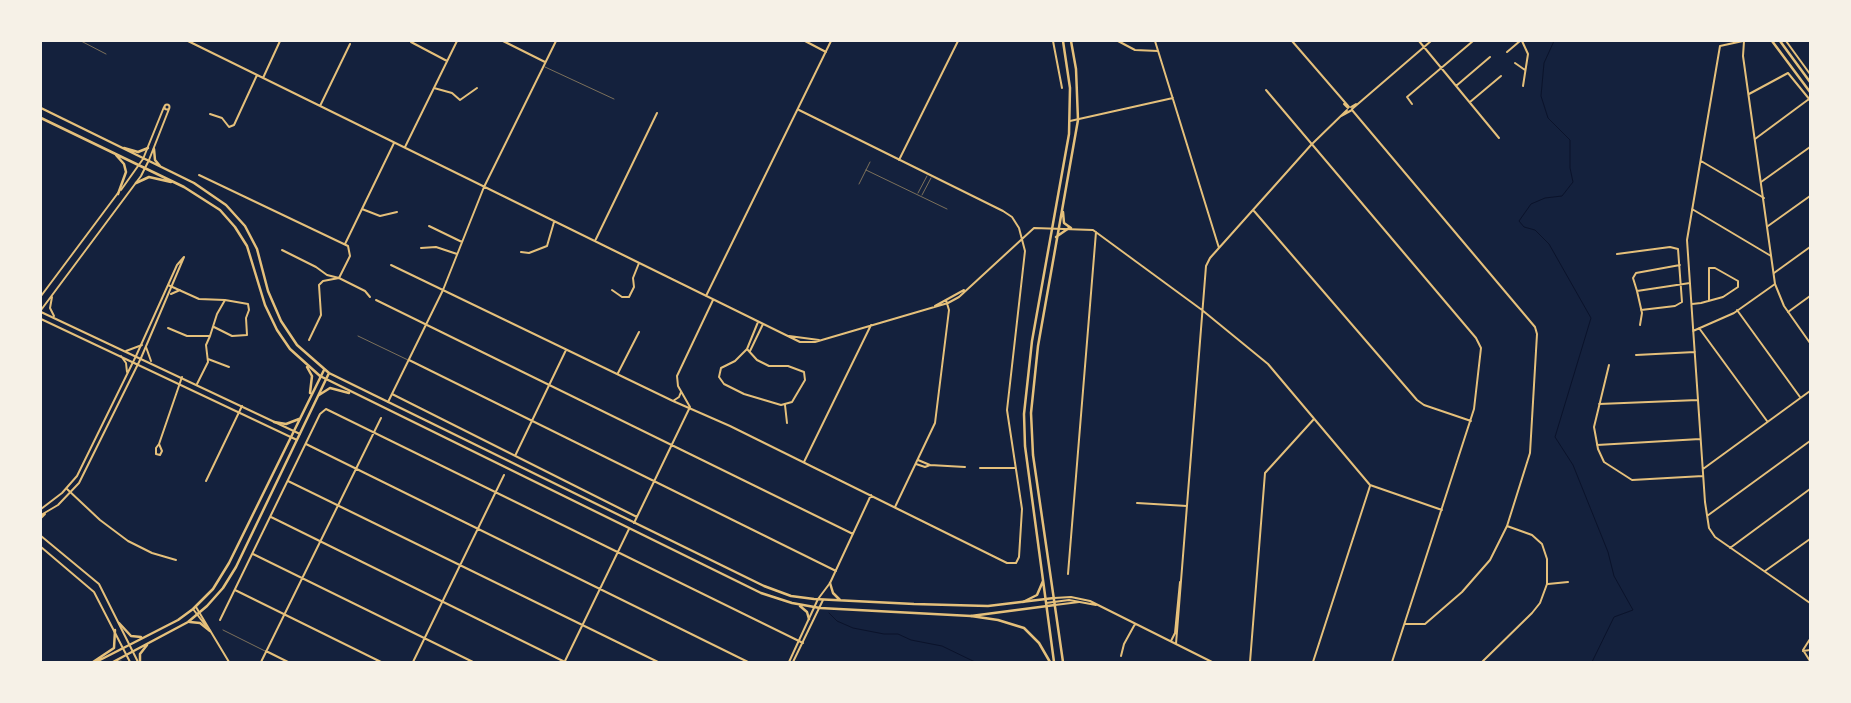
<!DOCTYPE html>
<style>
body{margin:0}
#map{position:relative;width:1851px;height:703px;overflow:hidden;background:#14213d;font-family:Commissioner,sans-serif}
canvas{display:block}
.frame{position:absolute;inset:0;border:42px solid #f6f1e7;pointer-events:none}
</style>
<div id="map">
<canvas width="1851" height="703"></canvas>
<div class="frame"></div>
</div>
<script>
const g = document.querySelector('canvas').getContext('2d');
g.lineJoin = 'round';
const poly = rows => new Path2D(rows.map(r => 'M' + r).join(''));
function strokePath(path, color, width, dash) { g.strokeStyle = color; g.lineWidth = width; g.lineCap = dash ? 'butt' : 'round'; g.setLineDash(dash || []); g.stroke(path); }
const stream = poly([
 [1554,41,1544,63,1541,96,1548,118,1570,140,1570,168,1573,182,1562,196,1545,198,1531,204,1519,221,1524,227,1535,230,1549,244,1591,318,1555,437,1573,465,1608,552,1614,576,1633,610,1614,617,1592,662],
 [829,613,837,621,853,628,884,634,898,634,911,640,942,646,975,662]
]);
const service = poly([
 [81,41,106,54],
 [545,67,614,99],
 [866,170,947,209],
 [859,184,870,162],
 [918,193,927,176],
 [922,195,931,178],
 [358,336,408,360],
 [223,630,265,651]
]);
const minor = poly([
 [188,41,800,342,815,342,948,303,959,297,1034,228,1093,230,1202,310,1268,364,1370,485,1442,510],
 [503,41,545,62],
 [805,41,826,52],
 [1053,41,1062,88],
 [1118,41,1135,50,1158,51],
 [1155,41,1219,248],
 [1292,41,1349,107],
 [1419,41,1499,138],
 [1522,41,1528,54,1523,86],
 [1743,41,1720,46,1687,240,1705,502,1709,528,1715,537,1810,603],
 [1786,41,1810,74],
 [411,42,447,61],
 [1507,52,1520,41],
 [1515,63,1525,70],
 [263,78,280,41],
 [1456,86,1490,57],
 [434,88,452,93,460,100,477,88],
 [1266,90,1476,338,1481,348,1474,409,1392,662],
 [1749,94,1788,73,1810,100],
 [1470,102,1501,76],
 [1344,104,1348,108],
 [1412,104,1407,97,1473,41],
 '164.5 107a2.5 2.5 0 1 1 5 0a2.5 2.5 0 1 1-5 0Z',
 [320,106,350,44],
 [1351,107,1356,104],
 [1352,109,1431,41],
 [1352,110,1535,327,1537,334,1530,453,1507,526,1490,560,1462,592,1425,624,1405,624],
 [210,114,222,118,229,127,234,125,257,75],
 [1341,116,1352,110],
 [1070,121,1173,98],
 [1755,139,1809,99],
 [405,147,457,41],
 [143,159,164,107],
 [149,160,169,109],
 [899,160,958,41],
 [1701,161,1764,198],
 [199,175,348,246,350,256,339,278,323,281,319,285,321,315,309,340],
 [1761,182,1810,147],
 [362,209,380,216,397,212],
 [1692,209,1771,256],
 [1254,211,1417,400,1424,405,1471,421],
 [429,226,462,242],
 [1768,226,1810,196],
 [595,241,657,113],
 [345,244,394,143],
 [421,248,436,247,457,254],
 [282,250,316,267,327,275,339,278,365,291,370,297],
 [521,252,529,253,547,246,554,222],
 [1617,254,1670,247,1678,249,1682,302,1675,306,1641,310],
 [391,265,673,401,730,426,1007,563,1016,563,1019,557,1022,509,1007,410,1025,251,1019,228,1012,217,1003,211,799,110],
 [1774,273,1810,247],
 [612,290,622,297,629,297,634,287,633,278,639,263],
 [1637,291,1633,278,1636,273,1680,265],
 [171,294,180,290],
 [706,296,831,41],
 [376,300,853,534],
 [1692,304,1701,303,1723,297,1738,287,1738,281,1715,268,1709,268,1709,300],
 [935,306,964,290],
 [1737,310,1800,397],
 [1788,312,1810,296],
 [1640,325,1642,313,1637,291,1690,283],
 [214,327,232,336,247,335,246,318,249,310,248,304,225,300],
 [168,328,187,336,210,336,217,314,225,300,199,299,168,285],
 [1699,328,1767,421],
 [1693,331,1734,313,1775,284],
 [789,336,819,340],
 [747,349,757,360,769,366,788,366,804,372,805,380,792,402,781,405,744,394,724,384,719,377,721,368,735,361,747,349,758,322],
 [750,351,763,324],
 [1636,355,1695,352],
 [136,356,177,265,184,257],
 [141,358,184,257],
 [208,359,229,367],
 [409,360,836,571],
 [1609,365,1594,427,1598,449,1604,462,1632,480,1703,476],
 [618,373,639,332],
 [197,384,208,362,206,345,210,336],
 [392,394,637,517],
 [673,401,679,397,681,392],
 [388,402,443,290,484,187,556,41],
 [1599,404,1698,400],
 [785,405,787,423],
 [159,444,162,451,160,455,156,454,156,448,159,444,182,377],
 [306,444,748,662],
 [1597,445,1700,439],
 [515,456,566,350],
 [918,460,930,465],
 [804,462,871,325],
 [916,464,925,467,930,465,965,467],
 [980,468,1015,468],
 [1703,469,1810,391],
 [206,481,242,406],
 [288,481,658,662],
 [67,489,100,520,128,541,152,553,176,560],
 [1137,503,1187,506],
 [895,507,935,423,949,310,946,300],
 [1707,516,1810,441],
 [271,517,565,662],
 [634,523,690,407,678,386,677,376,713,300],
 [1730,548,1810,489],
 [253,554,473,662],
 [1765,571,1810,539],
 [1068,574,1096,232],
 [1548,584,1568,582],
 [235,590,381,662],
 [1054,598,1071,597,1090,601,1212,662],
 [1046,603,1069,600,1096,605],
 [1055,605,1079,602],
 [196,607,229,662],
 [193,609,206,626],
 [220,620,320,414,326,409,803,643],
 [1810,639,1803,650,1810,661],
 [1171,641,1175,633,1180,582],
 [1176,644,1206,266,1210,258,1311,145,1347,110],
 [266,651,288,662],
 [1803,651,1810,650],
 [1121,656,1124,644,1135,624],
 [565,661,629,529],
 [261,662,381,418],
 [413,662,504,475],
 [789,662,818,599,830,583,871,495],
 [793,662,823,600],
 [1250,662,1265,473,1314,419],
 [1313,662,1370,486],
 [1482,662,1532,613,1540,603,1547,584,1547,559,1542,544,1532,535,1507,526]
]);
const tertiary = poly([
 [1744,41,1743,56,1775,284,1784,306,1810,343],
 [121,190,143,159],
 [41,296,118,193],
 [52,297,50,308,54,316],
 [41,310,141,176,148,162],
 [41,312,300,434],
 [41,319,297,440],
 [146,347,151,361],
 [126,351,142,345],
 [121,356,126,363,127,372],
 [41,509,62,493,77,476,136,356],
 [41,515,58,505,79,483,141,358],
 [41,518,45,514],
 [41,536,99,584,138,662],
 [41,547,94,592,130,662]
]);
const secondary = poly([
 [1772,41,1810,92],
 [1780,41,1810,82],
 [41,108,194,183,226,205,245,226,257,249,268,291,281,321,297,345,329,373,764,586,791,596,814,599,914,604,988,606,1054,598],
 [41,118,184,187,220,210,235,227,247,246,265,305,277,330,290,349,320,376,761,593,792,603,820,608,971,616,1055,605],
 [124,148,138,152,148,148],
 [154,149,155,160,160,166],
 [116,155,124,164,126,172,118,194],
 [136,183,149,177,171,182],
 [307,367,312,376,310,393],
 [319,395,330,388,349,393],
 [274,422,286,424,299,419],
 [830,583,833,593,840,600],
 [800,606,807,612,809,619],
 [190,622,200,623,210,631],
 [119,623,131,636,141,637],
 [93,662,114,648,115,630],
 [96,662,178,620,193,609,213,589,229,563,324,370],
 [113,662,188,622,207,606,223,588,236,567,329,373],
 [118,662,121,662],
 [140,662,140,654,147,645]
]);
const primary = poly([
 [1063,212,1064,223,1071,228],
 [1056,237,1069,228],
 [1023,602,1037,595,1043,581],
 [971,616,998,620,1024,628,1039,643,1050,662],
 [1054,662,1025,446,1024,414,1032,341,1069,134,1070,88,1063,41],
 [1063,662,1033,455,1031,413,1038,346,1078,120,1076,69,1071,41]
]);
strokePath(stream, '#0b132b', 1);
strokePath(service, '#e5c07b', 0.5);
strokePath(minor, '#e5c07b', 2);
strokePath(tertiary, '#e5c07b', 2);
strokePath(secondary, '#e5c07b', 2.5);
strokePath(primary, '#e5c07b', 2.5);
</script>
